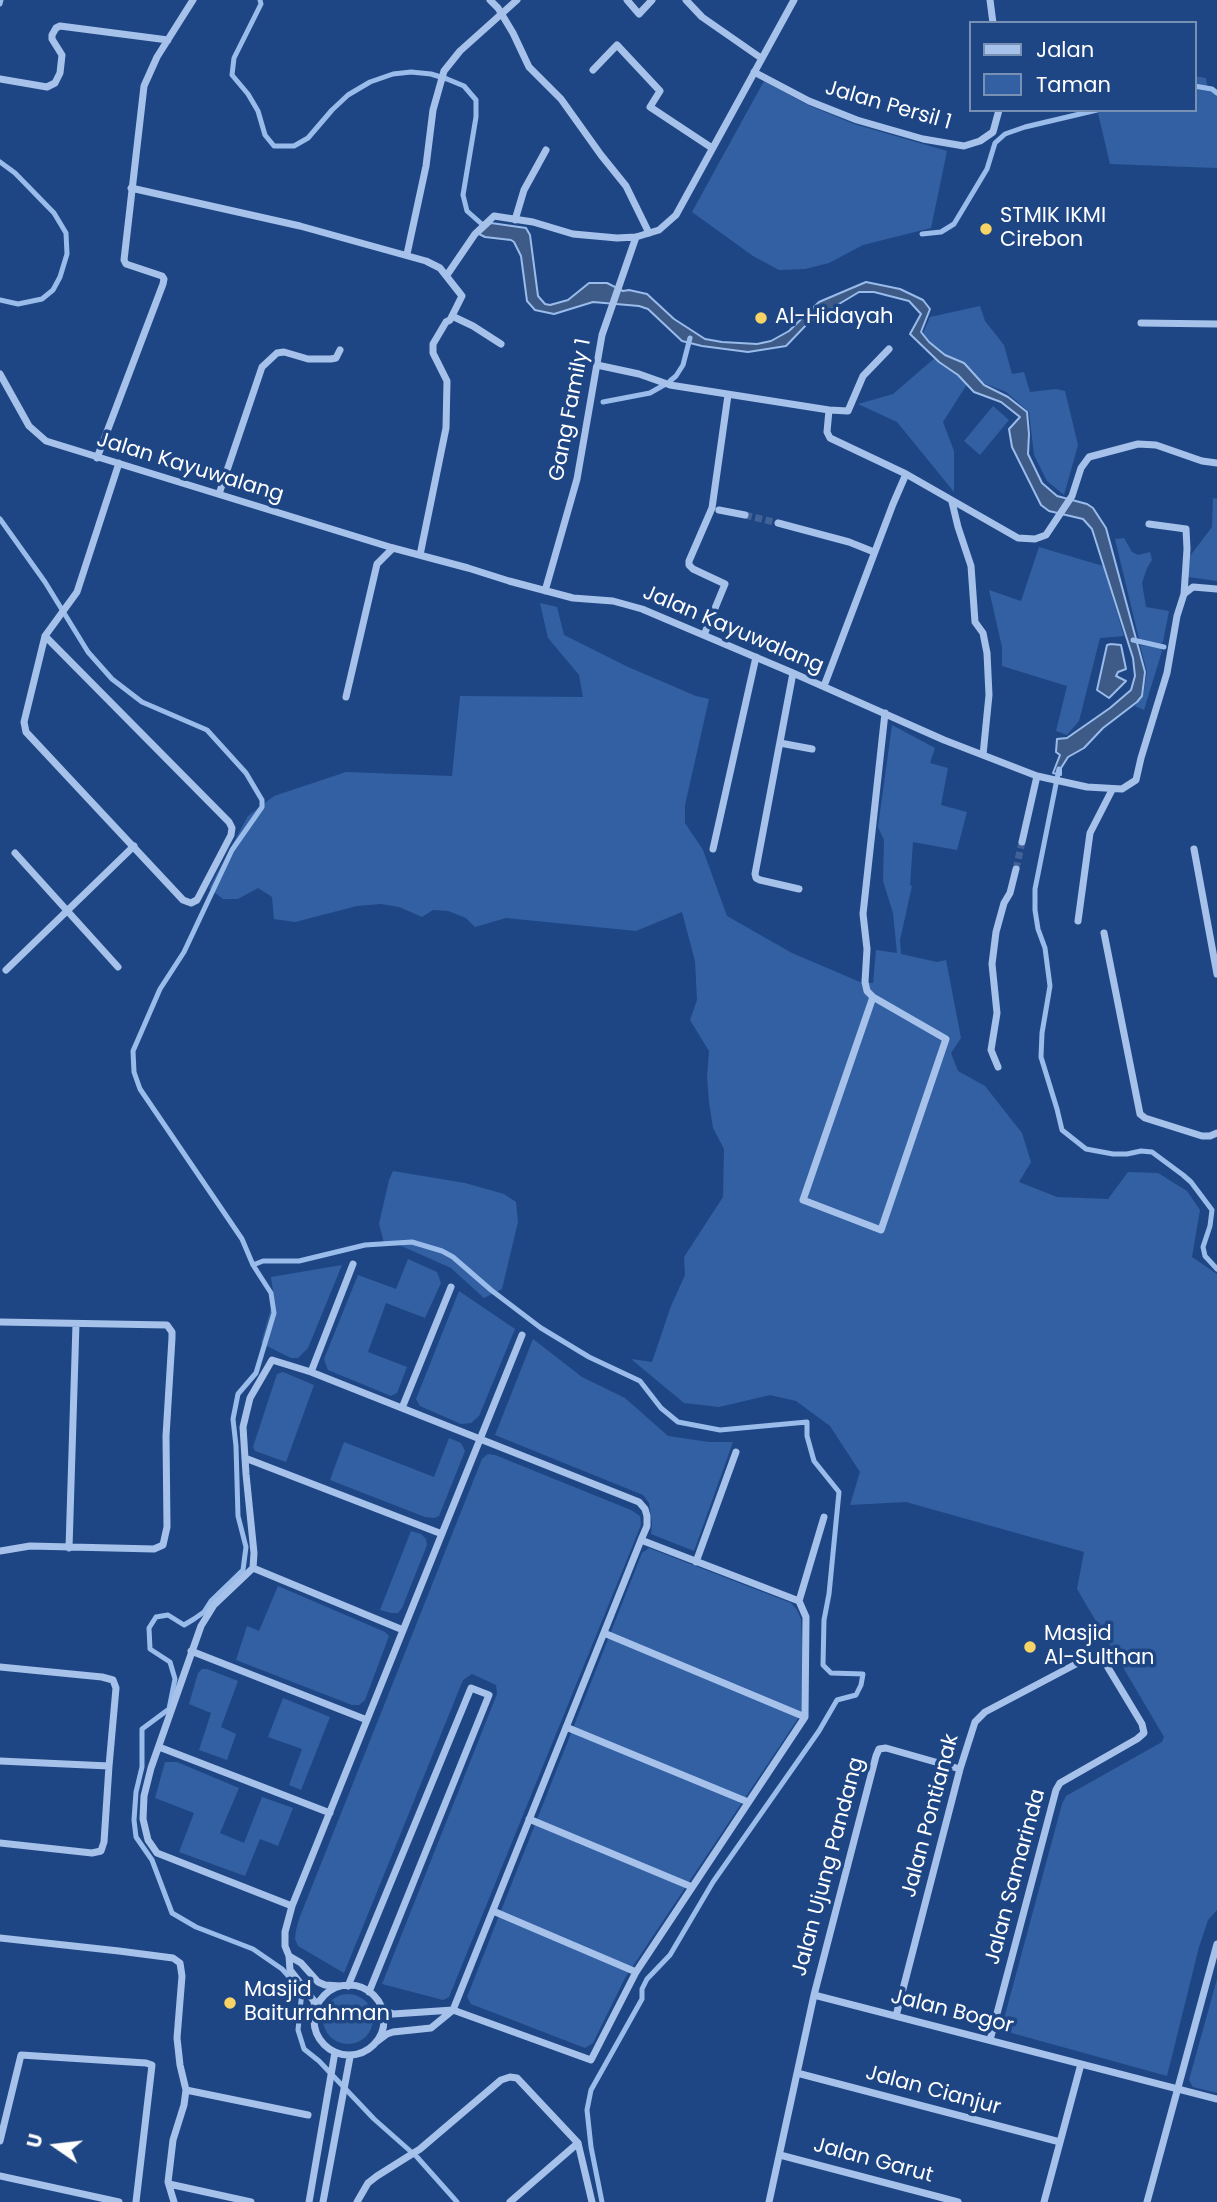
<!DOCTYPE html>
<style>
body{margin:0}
#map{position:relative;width:1217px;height:2202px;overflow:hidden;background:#1f4684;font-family:Poppins,sans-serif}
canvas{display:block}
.legend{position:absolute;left:969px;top:21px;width:228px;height:91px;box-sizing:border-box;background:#1f4684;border:2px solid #7990b5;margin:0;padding:9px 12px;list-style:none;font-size:21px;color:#fff}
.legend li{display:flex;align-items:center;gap:14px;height:35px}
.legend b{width:35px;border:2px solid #7990b5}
.north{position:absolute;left:21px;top:2111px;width:70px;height:70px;-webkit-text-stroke:5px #1f4684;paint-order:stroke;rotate:284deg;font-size:19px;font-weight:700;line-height:28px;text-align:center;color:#fff}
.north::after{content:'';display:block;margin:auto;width:24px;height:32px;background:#fff;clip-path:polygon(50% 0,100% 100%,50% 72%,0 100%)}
</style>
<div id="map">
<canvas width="1217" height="2202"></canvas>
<ul class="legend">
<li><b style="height:9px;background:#a6c2ea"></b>Jalan</li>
<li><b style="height:19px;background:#3260a2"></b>Taman</li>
</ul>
<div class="north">U</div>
</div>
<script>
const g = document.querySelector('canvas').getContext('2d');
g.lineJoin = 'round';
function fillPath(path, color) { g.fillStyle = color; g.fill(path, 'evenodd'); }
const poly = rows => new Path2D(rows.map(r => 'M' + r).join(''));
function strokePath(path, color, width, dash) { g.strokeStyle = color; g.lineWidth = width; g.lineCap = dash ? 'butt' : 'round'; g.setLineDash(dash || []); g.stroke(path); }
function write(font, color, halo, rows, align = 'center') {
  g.font = font + ' Poppins,sans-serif'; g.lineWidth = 7; g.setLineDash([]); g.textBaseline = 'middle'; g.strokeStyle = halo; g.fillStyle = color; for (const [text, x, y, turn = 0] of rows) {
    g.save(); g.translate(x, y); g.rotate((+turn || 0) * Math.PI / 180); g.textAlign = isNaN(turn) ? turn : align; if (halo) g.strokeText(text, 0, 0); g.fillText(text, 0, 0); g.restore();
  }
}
const green = poly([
 [1194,76,1206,78,1207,85,1217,95,1217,168,1110,164,1098,113,1096,110,1194,110],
 [764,81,808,105,854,124,947,151,931,228,863,245,829,263,805,269,779,270,753,256,692,212],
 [980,306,985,321,1004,345,1012,374,1024,372,1030,392,1056,389,1065,391,1078,445,1064,495,1047,481,1034,455,1029,412,1006,392,971,378,943,422,954,451,954,492,897,422,858,404,893,394,937,356,920,340,930,317],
 [993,406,1009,420,980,455,964,441],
 [1213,498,1217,499,1217,581,1188,577,1190,556,1212,527],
 [1124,538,1132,552,1138,555,1150,552,1152,560,1147,568,1142,583,1146,607,1169,611,1163,642,1160,644,1139,639,1115,539],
 [1039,547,1103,566,1124,636,1100,638,1079,721,1067,735,1056,731,1067,686,1002,666,1002,647,989,590,1021,601],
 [540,603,557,607,564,635,628,667,696,696,709,699,685,805,685,823,703,850,727,916,792,953,860,982,873,983,876,950,897,953,893,913,883,881,884,840,878,827,892,725,935,748,930,763,948,768,941,805,967,812,957,850,913,842,910,885,912,886,900,940,901,954,937,962,946,960,961,1038,951,1053,958,1071,985,1086,1022,1133,1031,1162,1019,1182,1057,1197,1108,1199,1128,1172,1158,1173,1187,1191,1200,1210,1192,1257,1217,1274,1217,1910,1208,1920,1199,1947,1167,2076,1001,2030,1062,1804,1066,1796,1162,1742,1164,1737,1077,1589,1084,1552,906,1502,850,1505,860,1472,830,1426,796,1401,770,1395,719,1407,684,1403,631,1359,652,1362,671,1306,685,1275,684,1257,723,1197,724,1149,713,1128,709,1102,707,1077,709,1051,690,1020,697,1000,695,961,682,912,636,931,506,918,475,927,466,918,448,911,433,910,422,917,399,907,381,904,357,906,295,922,274,919,272,897,258,888,238,899,223,899,209,888,248,816,274,796,346,772,452,776,460,696,583,697,579,675,548,638],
 [1140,645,1160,648,1162,651,1144,710,1135,706,1143,696,1147,672],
 [393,1171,465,1183,504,1194,516,1202,518,1222,502,1289,484,1298,451,1268,397,1244,384,1243,379,1224,389,1180],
 [408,1259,437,1272,441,1283,425,1318,386,1303,368,1352,407,1367,397,1393,391,1396,328,1370,324,1359,358,1275,396,1289],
 [342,1265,308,1348,298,1358,291,1358,261,1343,274,1298,271,1277],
 [459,1291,515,1329,479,1416,471,1423,461,1424,420,1406,416,1399],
 [533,1339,582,1377,625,1398,668,1436,709,1442,733,1442,694,1551,651,1534,652,1524,649,1503,643,1495,495,1435],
 [283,1372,314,1385,286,1462,255,1451,253,1447,277,1374],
 [449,1438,461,1443,465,1451,439,1516,434,1518,425,1517,330,1480,344,1442,434,1477],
 [488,1454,495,1455,631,1510,640,1516,641,1525,449,1997,443,2000,382,1984,497,1694,496,1685,472,1674,463,1680,344,1973,298,1946,295,1939,296,1930,299,1919,482,1459],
 [411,1531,421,1534,426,1539,427,1545,402,1608,398,1613,391,1613,380,1610],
 [649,1548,791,1603,797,1610,801,1619,805,1708,625,1978,593,2043,585,2048,471,2004,467,1997,642,1553],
 [278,1586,385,1632,389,1636,365,1700,359,1705,352,1705,236,1660,247,1626,259,1631],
 [202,1669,207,1669,238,1681,221,1727,236,1734,227,1760,199,1750,211,1713,189,1704,198,1673],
 [283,1698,330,1717,301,1790,289,1785,302,1749,268,1737],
 [165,1762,177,1762,239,1788,220,1833,244,1843,262,1797,293,1808,278,1846,260,1839,245,1876,179,1852,194,1813,155,1798],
 [1217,1979,1217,2093,1193,2087,1189,2080],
 '323 2019a25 25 0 1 1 50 0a25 25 0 1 1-50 0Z'
]);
const water = poly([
 [491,223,526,228,530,235,538,296,545,304,550,305,568,300,589,283,607,283,623,291,629,290,647,294,674,319,705,339,722,342,757,344,771,341,789,331,819,302,866,282,900,289,923,300,930,309,921,332,929,342,945,355,964,363,984,385,1008,397,1027,412,1029,434,1028,454,1042,483,1057,496,1087,504,1093,508,1106,528,1145,672,1142,696,1137,702,1103,728,1084,748,1068,757,1061,768,1061,775,1053,773,1060,755,1056,752,1057,739,1067,738,1110,708,1131,690,1135,676,1133,658,1092,529,1083,519,1049,511,1041,505,1012,447,1009,429,1020,417,1001,402,974,392,958,375,939,362,910,334,921,314,909,301,874,292,859,292,809,322,786,346,748,352,702,346,682,341,648,309,639,306,593,302,554,314,535,310,527,301,521,256,514,242,511,240,485,237,479,234,491,223],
 [1111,644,1121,645,1126,669,1118,672,1116,676,1126,681,1109,698,1097,690,1107,645,1111,644]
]);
const stream = poly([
 [260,0,261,4,234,58,232,75,248,94,258,111,265,135,274,146,294,146,308,138,332,110,348,95,370,82,393,74,411,72,431,74,447,79,464,86,476,100,476,117,463,195,467,211,484,226],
 [0,4,1,0],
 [1194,86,1212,89,1217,93],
 [0,162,15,173,54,213,66,233,67,254,60,277,53,290,42,299,18,304,0,300],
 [922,234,941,232,954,224,987,169,995,143,1005,134,1025,127,1097,110],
 [670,381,676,376,683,365,690,338],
 [603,402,650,393,664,385],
 [0,519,45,582,88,652,112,679,142,702,207,730,246,773,262,800,262,807,232,850,184,952,160,989,133,1051,134,1072,140,1089,242,1239,253,1265,271,1293,274,1313,256,1373,238,1394,233,1419,236,1446,238,1516,246,1547,243,1570,211,1601,204,1612,194,1619,184,1625,168,1615,156,1617,149,1628,150,1649,170,1662,175,1679,169,1709,142,1729,142,1767,136,1792,134,1820,136,1837,152,1860,172,1913,196,1927,253,1949,282,1969,302,1991,298,2030,304,2049,319,2061,374,2119,417,2157,457,2202],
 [1133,640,1164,647],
 [1059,769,1035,889,1035,910,1038,929,1045,948,1050,986,1042,1033,1041,1057,1057,1109,1062,1130,1086,1149,1113,1154,1127,1154,1141,1151,1152,1152,1183,1175,1191,1182,1212,1210,1210,1226,1203,1247,1205,1256,1217,1269],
 [253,1265,263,1261,299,1261,365,1245,412,1242,442,1251,453,1257,491,1290,541,1328,589,1357,640,1381,661,1408,678,1422,720,1430,807,1422,807,1436,814,1461,839,1492,829,1594,824,1620,823,1665,831,1673,863,1674,861,1685,856,1695,837,1700,819,1731,713,1882,670,1955,647,1979,642,1989,642,1999,591,2090,587,2110,591,2147,602,2202]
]);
const minorTunnel = poly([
 [745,515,778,523],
 [1016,869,1022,842]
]);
const minor = poly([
 [490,0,498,8,513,33,529,67,561,99,601,155,626,186,649,233],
 [627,0,639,14,652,0],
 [686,0,702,17,761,58],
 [990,0,993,23],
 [593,70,617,45,660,91,650,107,712,148],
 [754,72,809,101,857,120,923,139,964,146,980,141,993,132,999,110],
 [0,79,47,87,55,83,60,73,62,55,52,39,52,35,56,28,60,26,168,40],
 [131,188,300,226,426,261,440,268,462,296,452,316],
 [515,220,524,190,546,150],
 [407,254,426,166,433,110,444,71,460,51,517,0],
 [447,275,475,234,494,216,533,222,573,234,617,238,636,237,659,230,676,215,794,0],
 [1141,323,1217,324],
 [597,365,639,374,670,385,829,410,827,432,830,438,906,474,1018,538,1035,539,1046,535,1072,496,1081,468,1089,457,1138,444,1156,445,1202,461,1217,463],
 [0,374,29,426,46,441,393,548,468,568,509,581,573,598,613,601,642,609,793,673,944,740,1037,776,1087,787,1122,789,1136,780,1141,758,1167,673,1177,616,1184,594,1193,587,1217,589],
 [829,410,848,411,863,376,889,349],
 [97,458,163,284,164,279,162,276,126,264,124,260,144,86,157,57,193,0],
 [219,494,262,367,277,353,284,352,308,359,331,359,336,358,340,350],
 [952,502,958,527,971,566,975,622,983,633,987,653,989,695,983,755],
 [719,510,745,515],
 [778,523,849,542,874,552],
 [1149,524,1186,529,1187,549,1184,594],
 [420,555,446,428,447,381,433,353,433,344,446,322,450,320,452,316,473,326,501,344],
 [545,591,577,479,602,335,636,237],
 [704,635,725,584,693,569,689,565,689,561,712,508,728,395],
 [45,636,229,822,232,828,231,835,197,900,191,903,183,900,26,732,24,722,45,636,77,592,119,463],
 [793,673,755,874,756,878,760,880,799,889],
 [824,686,893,504,906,474],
 [346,697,377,564,393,548],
 [780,743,812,749],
 [1022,842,1037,776],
 [713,849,756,657],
 [1194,849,1217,974],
 [15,853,118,967],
 [1078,921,1090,833,1112,790],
 [1104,933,1140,1114,1145,1118,1202,1136,1210,1136,1217,1133],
 [6,970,134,846],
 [873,997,803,1200,881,1230,946,1039,873,997,867,991,865,982,867,949,863,914,885,713],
 [998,1067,991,1050,997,1013,992,964,996,932,1004,903,1010,893,1016,869],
 [0,1322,167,1325,172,1332,172,1338,166,1436,167,1527,163,1545,154,1549,30,1546,0,1551],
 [311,1372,353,1264],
 [402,1408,451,1287],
 [245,1458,442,1534],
 [641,1540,799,1601],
 [69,1548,76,1324],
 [696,1562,736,1452],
 [253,1568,403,1630],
 [604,1633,805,1717],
 [191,1651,367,1720],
 [0,1667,102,1677,113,1680,116,1688,109,1766,0,1761],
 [566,1727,748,1802],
 [159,1747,330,1813],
 [529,1819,692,1887],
 [0,1843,92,1853,101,1851,104,1842,109,1766],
 [292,1906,522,1335],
 [493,1911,636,1972],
 [0,1938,119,1951,173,1958,180,1963,182,1976,177,2038,180,2065,186,2090,184,2105,173,2140,168,2182,174,2202],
 [289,1956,301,1963,318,1982,325,1985,340,1986],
 '314 2020a35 35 0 1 1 70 0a35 35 0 1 1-70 0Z',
 [348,1986,471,1688,489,1695,369,1992],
 [814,1995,1217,2099],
 [382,2009,393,2014,453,2010,591,2060,636,1972,805,1717,806,1617,799,1601,824,1517],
 [315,2010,314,2001,290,1970,289,1956,285,1946,285,1932,292,1906,157,1853,148,1840,143,1819,144,1796,151,1768,201,1626,214,1605,253,1568,254,1553,246,1474,243,1427,250,1398,272,1360,311,1372,639,1502,645,1509,647,1516,647,1526,641,1540,453,2010,431,2028,393,2032,387,2034,375,2043],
 [896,2016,960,1769,975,1722,985,1712,1095,1654,1101,1656,1142,1724,1144,1733,1137,1739,1060,1783,1056,1790,990,2040],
 [797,2073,1060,2142],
 [186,2090,308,2115],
 [0,2141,21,2055,146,2063,152,2065,136,2202],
 [780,2155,958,2202],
 [0,2176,119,2202],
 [169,2184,251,2202],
 [309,2202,335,2052],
 [323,2202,350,2057],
 [357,2202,368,2183,377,2176,420,2149,501,2080,510,2077,517,2078,578,2143,592,2202],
 [510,2202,578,2143],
 [769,2202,814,1995,876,1756,879,1749,886,1748,960,1769],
 [1044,2202,1081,2064],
 [1147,2202,1217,1944]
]);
const markers = [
 [986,229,7,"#f8d466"],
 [761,318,7,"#f8d466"],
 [1030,1647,7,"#f8d466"],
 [230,2003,7,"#f8d466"]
];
const streetNames = [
 ["Jalan Persil 1",888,106,16],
 ["Gang Family 1",571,410,-79],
 ["Jalan Kayuwalang",190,468,17],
 ["Jalan Kayuwalang",733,630,23],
 ["Jalan Pontianak",931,1816,-75],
 ["Jalan Ujung Pandang",829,1867,-75],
 ["Jalan Samarinda",1016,1877,-75],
 ["Jalan Bogor",952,2012,14],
 ["Jalan Cianjur",933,2091,15],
 ["Jalan Garut",873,2161,15]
];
const poiNames = [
 ["STMIK IKMI",1000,217],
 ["Cirebon",1000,241],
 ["Al-Hidayah",775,318],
 ["Masjid",1044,1635],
 ["Al-Sulthan",1044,1659],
 ["Masjid",244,1991],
 ["Baiturrahman",244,2015]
];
fillPath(green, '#3260a2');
fillPath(water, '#3e5b88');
strokePath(water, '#9abceb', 2);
strokePath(stream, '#9abceb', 5);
strokePath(minorTunnel, '#416296', 7, [7, 3.5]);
strokePath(minor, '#a6c2ea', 7);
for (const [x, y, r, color] of markers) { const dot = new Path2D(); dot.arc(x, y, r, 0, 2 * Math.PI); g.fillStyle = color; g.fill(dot); strokePath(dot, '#1f4684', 2.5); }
write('21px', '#fff', '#1f4684', streetNames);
write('21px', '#fff', '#1f4684', poiNames, 'left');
</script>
